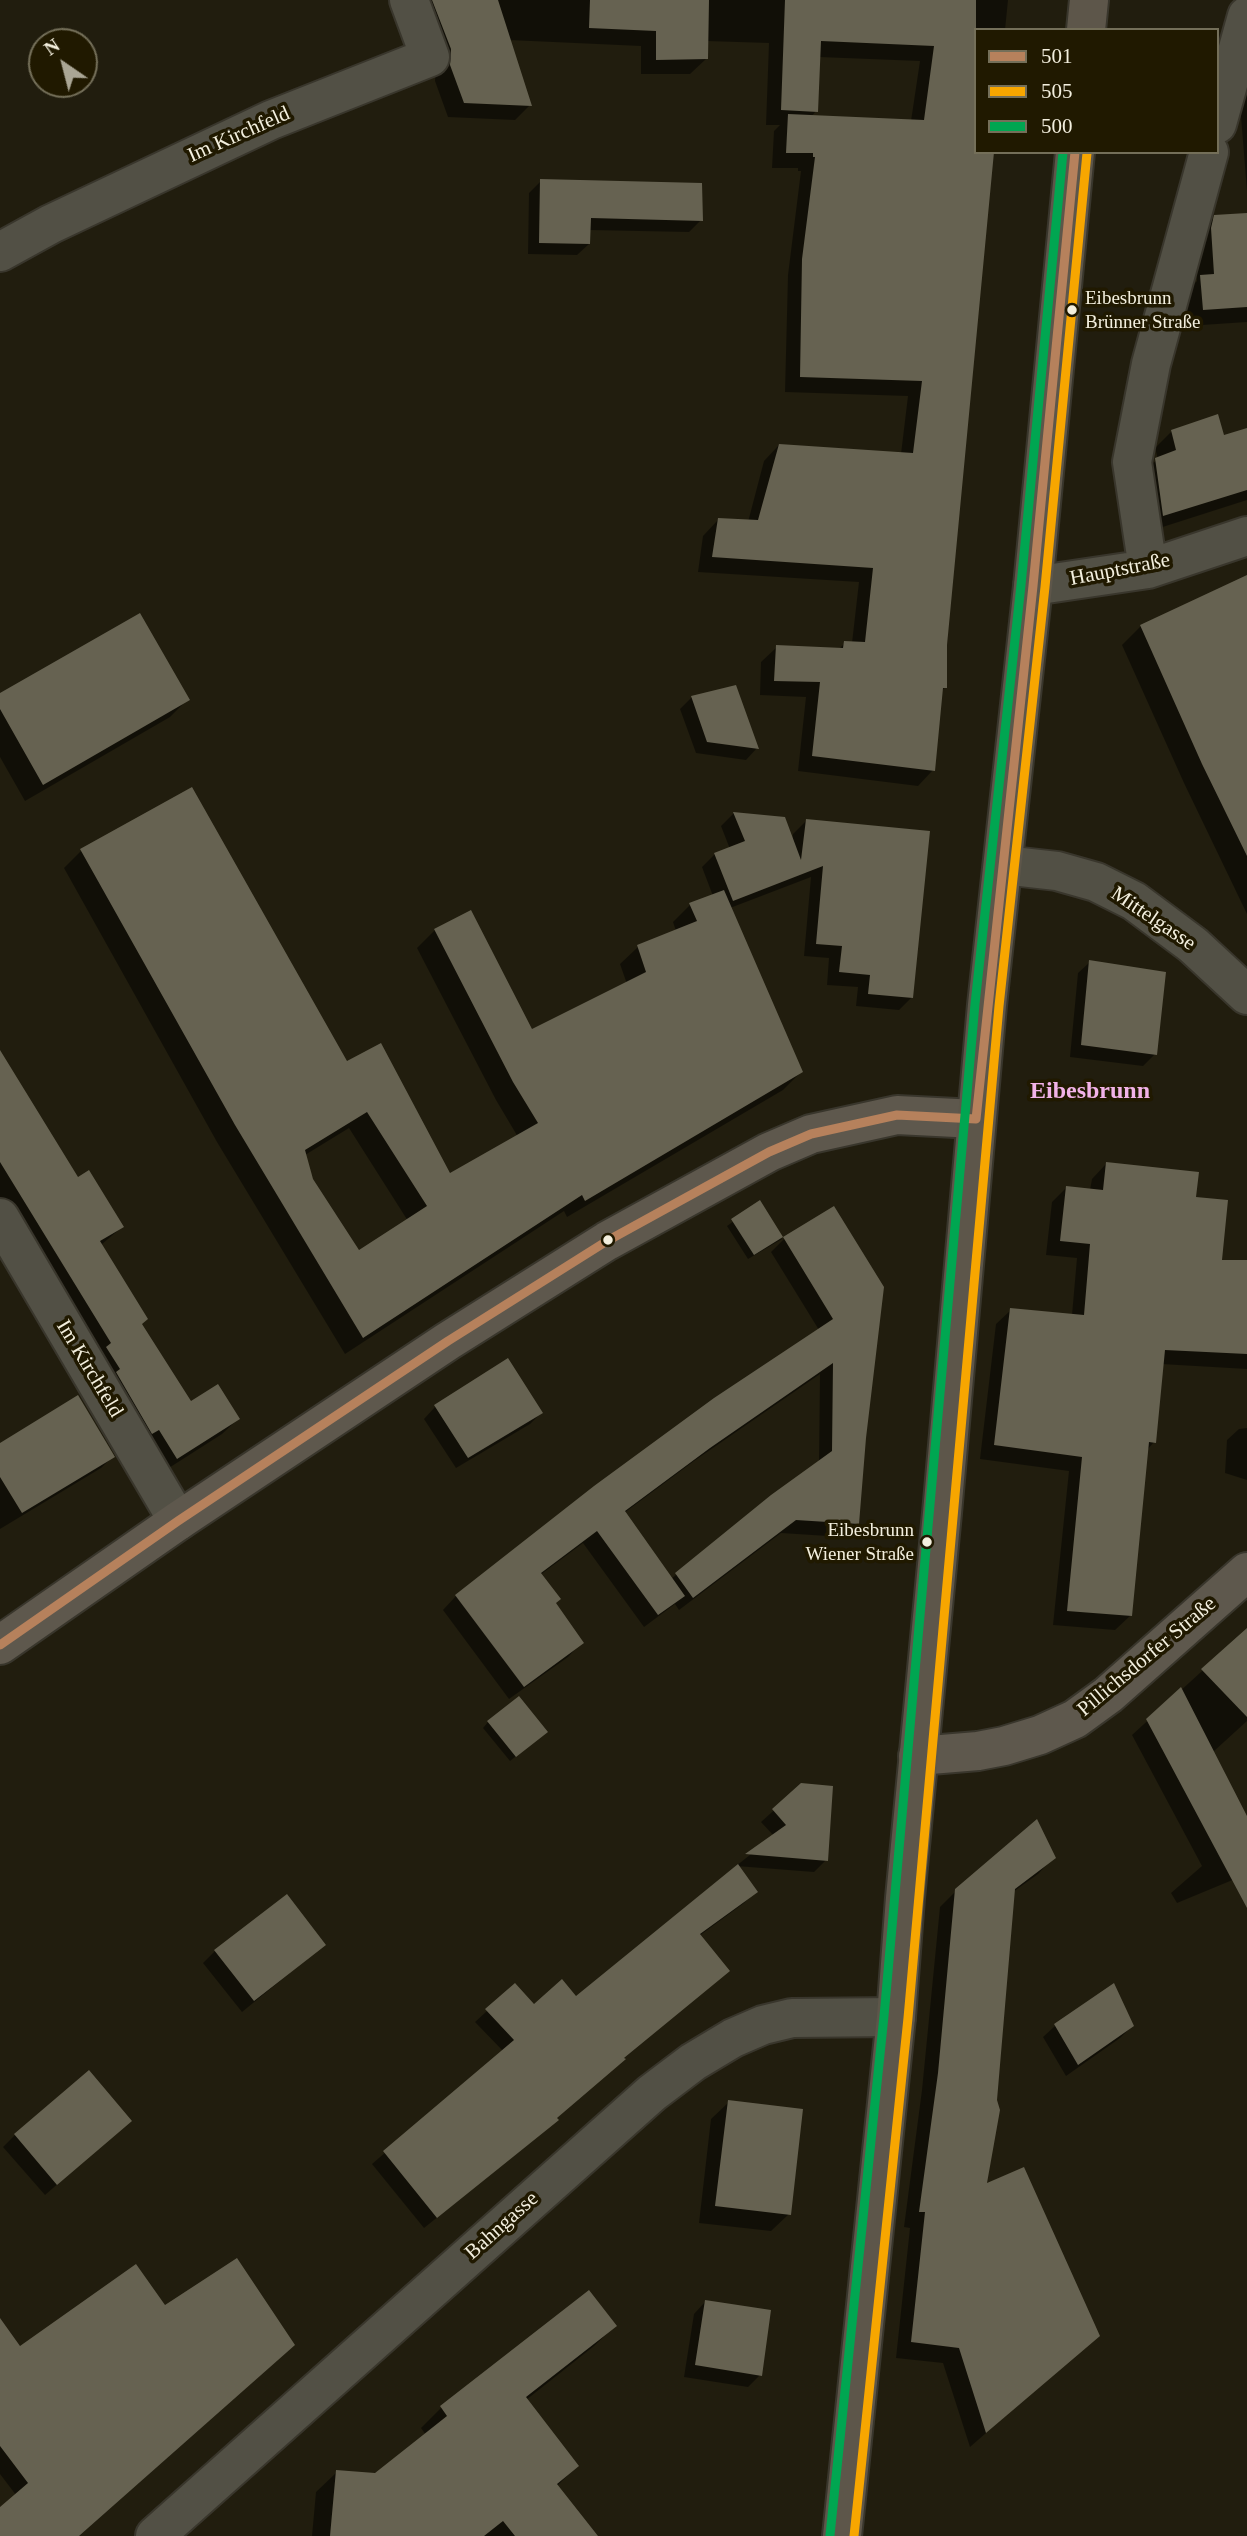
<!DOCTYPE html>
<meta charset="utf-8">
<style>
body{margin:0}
#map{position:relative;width:1247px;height:2536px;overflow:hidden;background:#211d0e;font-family:"Times New Roman",serif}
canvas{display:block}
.legend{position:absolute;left:974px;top:28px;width:245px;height:126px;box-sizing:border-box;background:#201900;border:2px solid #746f59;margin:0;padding:9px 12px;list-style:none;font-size:21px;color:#f3efde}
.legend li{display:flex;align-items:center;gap:14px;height:35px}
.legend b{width:35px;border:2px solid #746f59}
.north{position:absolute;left:28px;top:28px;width:70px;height:70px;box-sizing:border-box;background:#201900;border:2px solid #746f59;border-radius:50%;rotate:325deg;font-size:19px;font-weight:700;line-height:28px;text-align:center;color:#f3efde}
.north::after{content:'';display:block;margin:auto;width:24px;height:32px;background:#aaa695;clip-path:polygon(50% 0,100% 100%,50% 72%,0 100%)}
</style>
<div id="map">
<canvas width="1247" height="2536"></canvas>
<ul class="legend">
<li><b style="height:9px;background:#b6815c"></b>501</li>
<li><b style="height:9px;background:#f7a600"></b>505</li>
<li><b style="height:9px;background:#00a651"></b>500</li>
</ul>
<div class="north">N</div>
</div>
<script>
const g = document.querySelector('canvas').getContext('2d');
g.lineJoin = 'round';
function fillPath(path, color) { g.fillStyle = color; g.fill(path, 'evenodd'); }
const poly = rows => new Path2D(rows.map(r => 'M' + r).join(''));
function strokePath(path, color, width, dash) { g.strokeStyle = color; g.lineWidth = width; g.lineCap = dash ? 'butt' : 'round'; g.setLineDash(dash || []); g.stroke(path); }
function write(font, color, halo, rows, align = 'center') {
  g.font = font + ' "Times New Roman",serif'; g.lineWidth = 7; g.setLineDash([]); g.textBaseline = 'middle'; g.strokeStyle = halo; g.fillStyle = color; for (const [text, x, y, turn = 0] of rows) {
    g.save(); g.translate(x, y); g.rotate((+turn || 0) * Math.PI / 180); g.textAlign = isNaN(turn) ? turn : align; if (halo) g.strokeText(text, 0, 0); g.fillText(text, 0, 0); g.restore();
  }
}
const shadow = poly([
 [411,0,1008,0,1005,30,976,30,945,687,941,692,933,770,918,786,798,771,806,697,760,695,761,662,777,647,838,650,845,643,852,643,859,582,698,572,703,536,718,520,748,522,764,461,779,445,901,454,908,396,785,392,788,275,801,171,798,171,798,168,772,168,774,131,780,125,766,125,769,43,706,41,706,59,690,74,641,74,641,46,509,40,530,105,515,120,448,117,435,81,436,66],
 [819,57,920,61,911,121,811,117,816,111],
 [1247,58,1247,191,1240,104],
 [541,181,701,220,689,232,589,230,589,244,577,255,528,254,529,193],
 [1247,214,1247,322,1187,326,1184,294,1197,281,1195,246,1198,234,1215,217],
 [1247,430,1247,500,1147,532,1139,476,1158,459,1155,448,1172,431,1222,438],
 [1247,577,1247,914,1184,783,1122,645,1141,626],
 [0,695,187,700,170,717,25,801,0,757],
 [692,697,757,748,746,760,696,753,680,709],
 [734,813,792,841,793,834,806,821,912,997,899,1010,856,1006,858,987,827,985,829,958,804,956,811,877,730,908,801,1072,783,1090,567,1217,564,1211,345,1354,217,1142,64,868,81,851,346,1064,449,1176,518,1137,496,1100,417,948,435,930,532,1032,627,984,620,964,638,947,676,931,673,922,690,905,713,896,702,867,715,854,730,849,721,826],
 [349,1128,408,1221,359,1253,312,1180,305,1155],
 [1090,962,1155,1054,1143,1066,1070,1057,1078,973],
 [0,1087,77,1179,122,1227,101,1245,140,1325,191,1404,238,1419,222,1434,161,1473,0,1203],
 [1106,1164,1194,1199,1220,1261,1247,1262,1247,1369,1161,1364,1154,1442,1147,1450,1130,1616,1115,1630,1053,1625,1069,1471,980,1459,996,1324,1011,1310,1072,1315,1077,1258,1046,1255,1052,1202,1067,1187,1090,1190,1092,1179],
 [759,1203,782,1239,748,1259,727,1226],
 [834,1208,857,1524,843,1537,781,1533,679,1610,675,1604,644,1627,583,1543,540,1575,555,1603,581,1643,568,1657,509,1699,443,1610,456,1596,819,1330,771,1252,784,1239],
 [820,1374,819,1462,671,1579,624,1513,694,1461],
 [507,1360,541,1413,530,1424,456,1468,424,1419,435,1407],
 [1247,1428,1247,1480,1225,1473,1227,1440,1239,1429],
 [0,1445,113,1456,101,1468,0,1529],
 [1247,1630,1247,1721,1213,1752,1247,1820,1247,1874,1177,1903,1171,1893,1202,1866,1132,1735],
 [488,1722,540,1737,510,1761,483,1728],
 [802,1785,826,1860,814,1872,736,1866,774,1836,761,1822],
 [1054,1857,1038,1874,1013,1892,985,2186,1098,2335,970,2447,943,2363,896,2358,910,2228,904,2227,922,2090,940,1907,956,1891],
 [756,1891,744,1903,699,1936,728,1971,623,2059,556,2119,545,2131,424,2228,372,2164,503,2051,475,2022,487,2011,534,2006,576,1998],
 [324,1945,242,2012,203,1963,215,1951],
 [1113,1986,1132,2026,1120,2038,1066,2076,1043,2037,1055,2026],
 [729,2102,789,2214,771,2231,699,2223,711,2119],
 [130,2121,45,2195,3,2147,15,2135],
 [705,2302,760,2375,748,2387,684,2377,694,2314],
 [165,2308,281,2357,79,2536,0,2536,0,2509,16,2495,0,2474,0,2321,19,2349],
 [615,2326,594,2346,526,2400,577,2466,557,2486,595,2536,312,2536,316,2492,337,2472,375,2475,426,2435,421,2428,441,2408]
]);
const building = poly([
 [432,0,498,0,532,106,464,103,450,65,451,49],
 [590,0,709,0,708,59,656,60,656,31,589,28],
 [785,0,976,0,976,152,994,152,947,645,947,688,943,688,935,771,812,756,820,682,774,681,776,645,843,648,844,641,865,642,873,568,712,557,718,518,758,520,779,444,913,453,922,381,800,377,802,259,815,157,813,157,813,153,786,153,788,114,924,120,934,46,821,41,818,112,781,110],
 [540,179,702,183,703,221,591,218,590,244,539,243],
 [1247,213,1247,307,1203,310,1200,275,1214,274,1211,228,1214,215],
 [1218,414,1224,435,1247,428,1247,490,1163,516,1155,458,1176,450,1171,430],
 [1247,575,1247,856,1202,764,1140,625],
 [140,613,190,700,43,785,0,709,0,693],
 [736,685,759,749,707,742,691,696],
 [192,787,347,1061,381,1043,450,1173,538,1123,513,1082,434,929,471,910,532,1029,646,972,637,945,697,921,689,903,724,890,803,1072,585,1201,582,1195,363,1338,235,1125,80,849],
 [367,1112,427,1206,359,1250,313,1179,305,1150],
 [733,812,785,817,801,860,806,819,930,831,913,998,868,994,870,975,839,972,842,946,816,944,823,866,733,901,714,853,745,841],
 [1089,960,1166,972,1157,1055,1081,1045],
 [0,1050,78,1177,89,1170,124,1227,100,1241,148,1319,142,1324,191,1401,218,1384,240,1419,177,1459,159,1430,152,1434,116,1372,120,1369,106,1347,111,1343,0,1162],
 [1106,1162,1199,1172,1196,1197,1228,1200,1222,1260,1247,1260,1247,1354,1165,1350,1156,1443,1149,1442,1132,1616,1067,1611,1082,1457,994,1445,1010,1308,1084,1315,1090,1244,1060,1241,1066,1186,1103,1190],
 [760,1200,783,1237,754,1255,731,1219],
 [834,1206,884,1287,866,1438,859,1524,796,1520,693,1598,675,1573,771,1495,832,1451,833,1363,710,1448,625,1511,685,1596,658,1615,597,1531,541,1573,561,1599,556,1603,584,1643,524,1687,455,1595,594,1486,714,1398,833,1319,783,1237],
 [508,1358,543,1413,468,1458,434,1405],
 [78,1395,115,1457,22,1513,0,1477,0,1443],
 [1247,1628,1247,1717,1201,1669],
 [1181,1687,1247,1816,1247,1908,1146,1719],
 [519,1696,548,1732,516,1757,487,1721],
 [801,1783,833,1786,828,1861,745,1854,786,1825,772,1809],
 [1037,1819,1056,1858,1015,1889,997,2100,1000,2110,987,2183,1024,2167,1100,2336,986,2433,959,2348,911,2342,925,2212,919,2212,938,2073,955,1889],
 [738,1864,758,1892,700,1934,730,1971,624,2058,626,2059,557,2118,559,2120,437,2218,383,2151,514,2040,485,2009,515,1983,534,2004,562,1979,576,1996],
 [287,1894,326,1945,254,2001,214,1950],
 [1114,1983,1134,2026,1078,2065,1054,2024],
 [89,2070,132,2121,57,2185,14,2134],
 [728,2100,803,2109,791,2215,715,2206],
 [237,2258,295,2345,79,2536,0,2536,0,2507,28,2483,0,2446,0,2318,20,2346,136,2264,165,2305],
 [589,2290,617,2326,526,2397,579,2466,557,2484,598,2536,515,2536,503,2521,484,2536,330,2536,336,2470,375,2473,447,2416,440,2406],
 [705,2300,771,2310,762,2376,695,2365]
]);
const street = poly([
 [1217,124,1247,16],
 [0,252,51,224,271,120,430,57,409,0],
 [1148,569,1132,462,1151,364,1209,152],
 [1033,586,1148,569,1247,536],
 [1003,865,1057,871,1096,882,1134,901,1193,945,1247,995],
 [0,1218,178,1521],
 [155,2536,652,2093,693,2062,733,2038,763,2025,792,2018,896,2017]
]);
const secondary = poly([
 [0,1645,178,1521,448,1341,607,1241,769,1152,811,1134,897,1115,976,1119],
 [918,1756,978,1751,1004,1746,1040,1735,1075,1719,1108,1695,1247,1572]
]);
const primary = poly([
 [1086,30,1089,0],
 [842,2536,896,2017,905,1898,942,1513,987,1005,1033,586,1075,152]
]);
const bus1 = poly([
 [976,1119,1033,586,1075,152],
 [0,1645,178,1521,448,1341,607,1241,769,1152,811,1134,897,1115,976,1119]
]);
const bus2 = poly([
 [854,2536,908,2018,999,1006,1045,587,1087,153]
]);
const bus3 = poly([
 [830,2535,884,2016,975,1004,1021,585,1063,152]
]);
const markers = [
 [1072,310,6,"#f3efde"],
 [608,1240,6,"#f3efde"],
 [927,1542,6,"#f3efde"]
];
const busNames = [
 ["Eibesbrunn",1085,299],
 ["Brünner Straße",1085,323],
 ["Eibesbrunn",914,1531,"right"],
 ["Wiener Straße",914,1555,"right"]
];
const streetNames = [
 ["Im Kirchfeld",239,135,-24],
 ["Hauptstraße",1120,570,-11],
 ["Mittelgasse",1153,919,34],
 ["Im Kirchfeld",89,1369,59],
 ["Pillichsdorfer Straße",1147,1657,-40],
 ["Bahngasse",502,2226,-42]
];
const quarterNames = [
 ["Eibesbrunn",1090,1092]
];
fillPath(shadow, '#0007');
fillPath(building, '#666251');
strokePath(street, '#39362c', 42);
strokePath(secondary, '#39362c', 42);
strokePath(primary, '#39362c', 42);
strokePath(street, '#525045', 38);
strokePath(secondary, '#5e584d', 38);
strokePath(primary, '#5d564a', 38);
strokePath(bus1, '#b6815c', 9);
strokePath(bus2, '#f7a600', 9);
strokePath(bus3, '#00a651', 9);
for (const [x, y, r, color] of markers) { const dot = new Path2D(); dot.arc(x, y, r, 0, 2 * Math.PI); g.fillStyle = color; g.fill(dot); strokePath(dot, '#201900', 2.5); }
write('19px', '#f3efde', '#201900', busNames, 'left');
write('21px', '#f3efde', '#201900', streetNames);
write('bold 24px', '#f2b3e8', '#201900', quarterNames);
</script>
